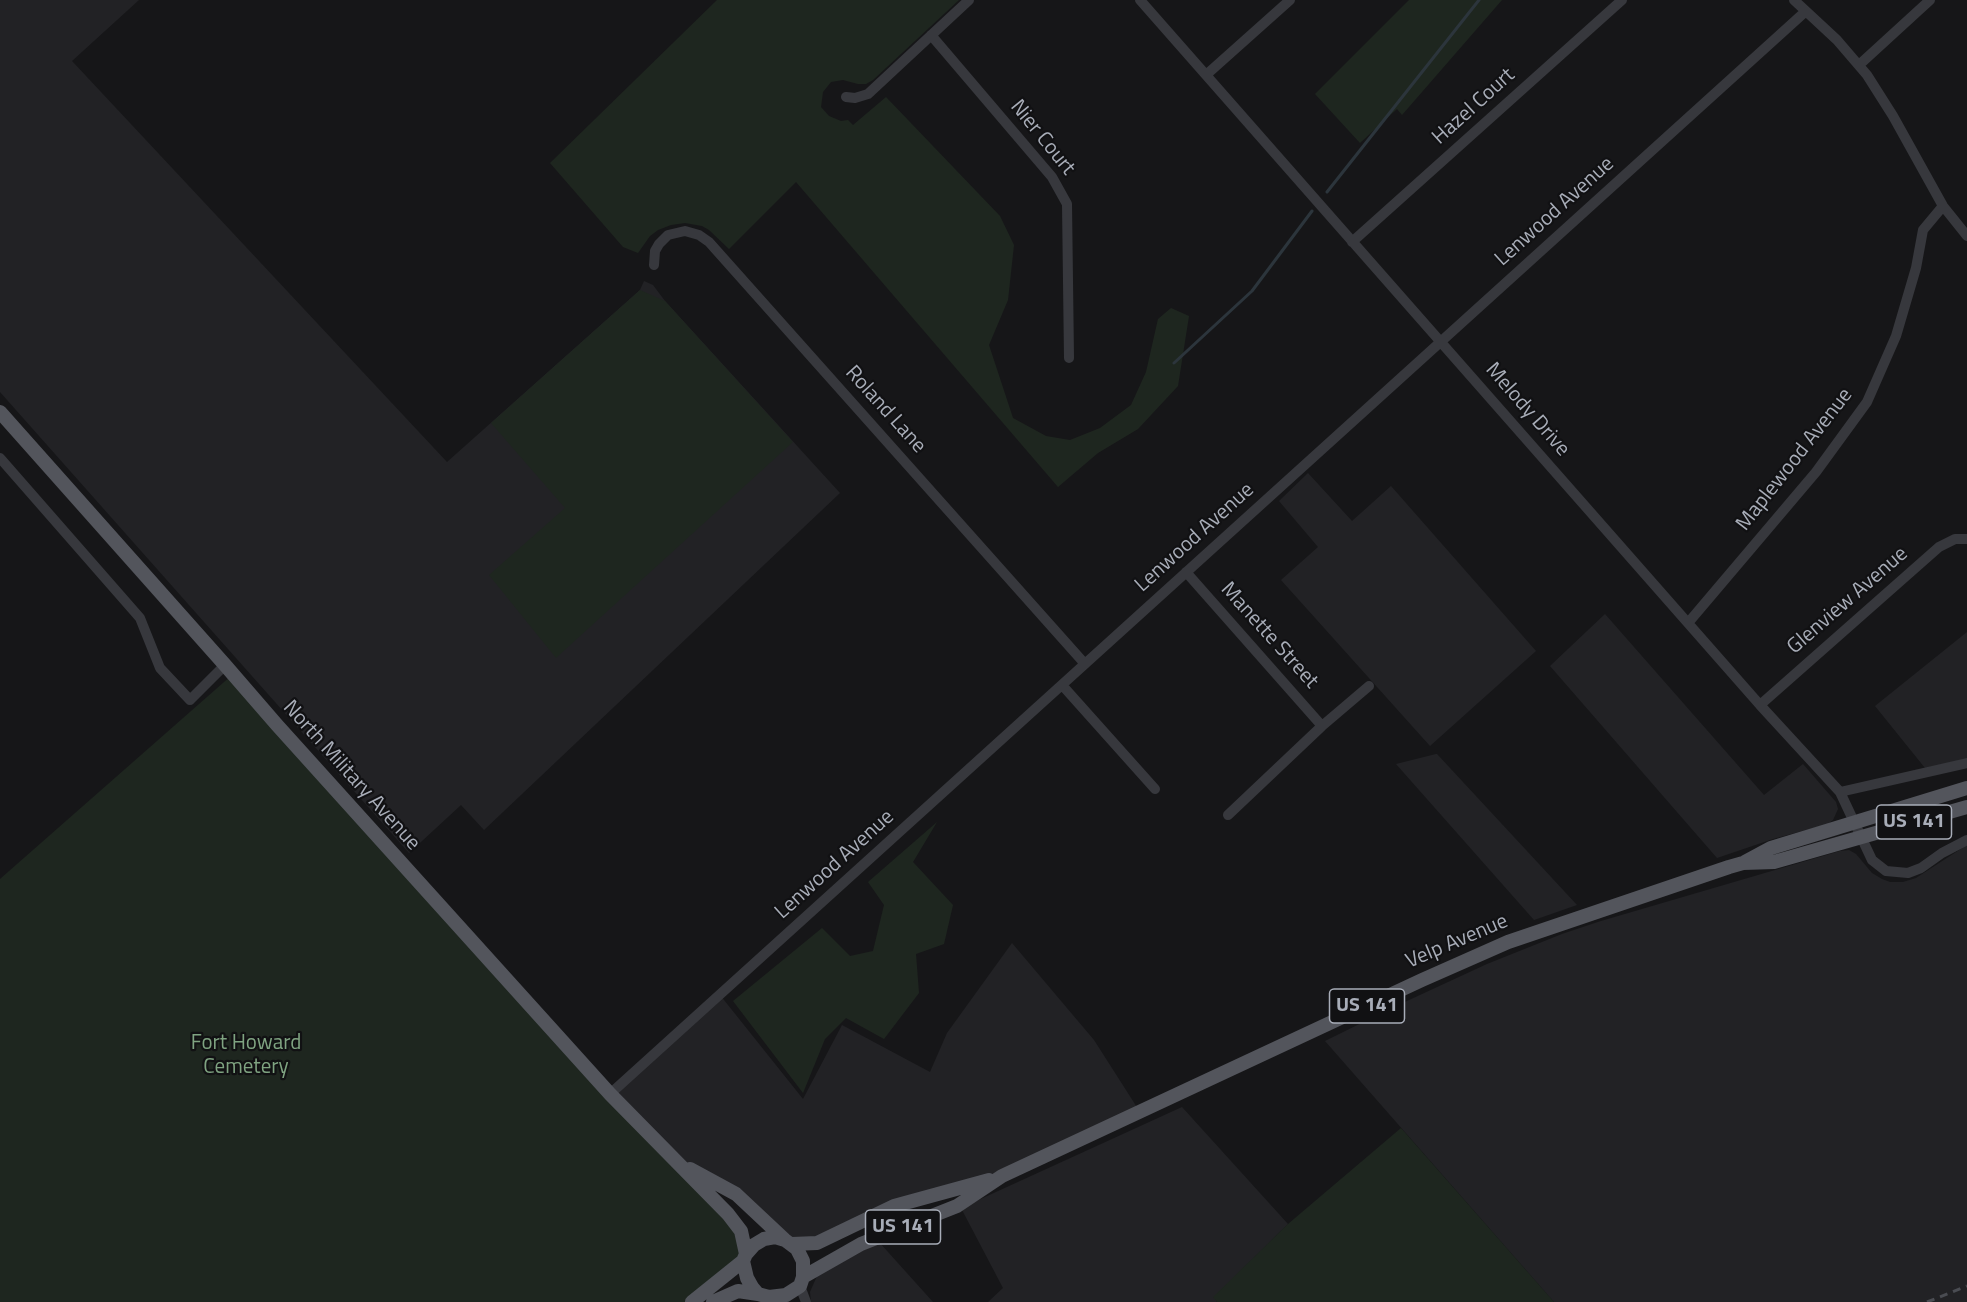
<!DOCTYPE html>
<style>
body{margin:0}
canvas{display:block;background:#161618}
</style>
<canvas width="1967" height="1302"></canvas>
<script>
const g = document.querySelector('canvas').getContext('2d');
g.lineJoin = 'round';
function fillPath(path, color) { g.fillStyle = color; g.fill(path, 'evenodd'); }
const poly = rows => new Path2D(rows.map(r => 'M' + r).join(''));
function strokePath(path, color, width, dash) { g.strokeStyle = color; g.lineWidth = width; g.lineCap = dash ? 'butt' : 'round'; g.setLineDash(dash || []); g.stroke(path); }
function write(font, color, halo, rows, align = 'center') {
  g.font = font + ' "Titillium Web",sans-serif'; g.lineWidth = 4.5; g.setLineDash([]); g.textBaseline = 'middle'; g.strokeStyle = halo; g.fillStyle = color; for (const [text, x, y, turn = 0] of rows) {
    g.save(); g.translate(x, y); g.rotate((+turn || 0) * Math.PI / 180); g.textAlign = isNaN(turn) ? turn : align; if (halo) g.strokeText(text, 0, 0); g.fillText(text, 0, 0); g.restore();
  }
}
const built = poly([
 [0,0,139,0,72,61,447,462,640,290,644,281,653,285,665,301,840,493,484,830,461,805,409,853,0,392],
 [1308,473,1352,521,1391,486,1536,651,1430,746,1281,580,1318,547,1279,501],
 [1605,614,1764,795,1803,764,1836,802,1838,809,1833,820,1828,824,1773,839,1717,858,1550,666],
 [1967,632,1967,760,1925,768,1875,706],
 [1436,754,1437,754,1577,905,1534,920,1396,764],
 [1967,845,1967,1302,1554,1302,1325,1041,1394,1007,1487,964,1562,934,1601,921,1840,851,1849,850,1856,854,1872,873,1882,879,1890,882,1903,882,1916,878],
 [1012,943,1094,1040,1140,1112,1002,1176,894,1206,817,1243,792,1244,736,1194,678,1162,610,1095,720,995,803,1099,842,1025,930,1072,947,1033],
 [1182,1107,1288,1224,1214,1297,1217,1302,988,1302,1003,1288,961,1208],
 [879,1242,933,1302,811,1302,810,1292,817,1276,825,1270]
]);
const green = poly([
 [717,0,959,0,873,80,866,84,858,84,843,80,831,82,823,92,821,107,829,116,841,121,848,120,853,125,886,97,1000,216,1014,245,1008,300,989,345,1013,418,1046,436,1070,440,1100,428,1131,405,1146,372,1158,319,1171,308,1189,316,1178,386,1138,429,1098,453,1058,487,796,182,729,249,709,230,702,226,685,223,671,225,658,230,650,236,638,253,623,247,550,163],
 [1409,0,1502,0,1402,115,1397,109,1360,143,1315,94],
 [640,290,665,301,793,442,556,658,489,575,565,508,491,423],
 [232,675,728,1214,746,1254,692,1302,0,1302,0,879],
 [937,822,913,862,953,905,944,944,916,954,919,993,884,1039,846,1018,825,1039,803,1093,733,1001,822,928,850,956,873,951,884,905,868,882],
 [1401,1128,1554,1302,1217,1302,1213,1297,1288,1224]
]);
const stream = poly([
 [1327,192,1479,0],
 [1174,363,1252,291,1312,211]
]);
const minor = poly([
 [1140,0,1760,705,1840,792,1872,860,1886,871,1908,873,1921,868,1942,853,1967,840],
 [1794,0,1837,40,1867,75,1893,116,1943,206,1967,236],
 [931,35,1052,177,1067,204,1069,358],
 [1859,65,1930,0],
 [1206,75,1290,0],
 [846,97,855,98,868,94,969,0],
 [1352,242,1622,0],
 [654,265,655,251,659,244,668,235,685,231,699,235,709,242,1085,664],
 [0,458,140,618,160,668,190,700,225,665],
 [1186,572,1322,726],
 [1688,623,1816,472,1867,402,1896,336,1916,268,1923,230,1943,206],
 [1062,685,1155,789],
 [1760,705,1939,547,1955,539,1967,539],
 [1840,792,1967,763],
 [1228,815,1322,726,1369,686],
 [610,1094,1806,11],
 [800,1286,806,1302]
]);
const major = poly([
 [0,412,225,665,277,725,610,1094,728,1214,741,1231,746,1254],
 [1745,862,1771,848,1967,788],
 [690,1169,736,1194,784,1239],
 [775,1237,785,1240,797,1249,803,1261,803,1277,800,1286,786,1295,769,1297,758,1294,752,1287,747,1278,743,1261,746,1254,754,1245,764,1239,775,1237],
 [792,1244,817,1243,894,1206,989,1180],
 [803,1277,861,1244,957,1206,1002,1176,1422,980,1508,942,1729,867,1743,863,1774,862,1967,807],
 [692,1302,743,1261],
 [713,1302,738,1291,758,1294]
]);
const rail = poly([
 [1927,1302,1967,1286]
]);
const shields = [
 [1914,822,75],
 [1367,1006,75],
 [903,1227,75]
];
const shieldNames = [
 ["US 141",1914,822],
 ["US 141",1367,1006],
 ["US 141",903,1227]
];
const streetNames = [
 ["Hazel Court",1474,107,-42],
 ["Nier Court",1042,138,51],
 ["Lenwood Avenue",1555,212,-42],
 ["Roland Lane",885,410,48],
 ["Melody Drive",1527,410,49],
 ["Maplewood Avenue",1795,460,-52],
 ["Lenwood Avenue",1195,538,-42],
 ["Glenview Avenue",1848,601,-41],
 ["Manette Street",1269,636,48],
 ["North Military Avenue",351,776,48],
 ["Lenwood Avenue",835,865,-42],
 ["Velp Avenue",1457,942,-23]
];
const parkNames = [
 ["Fort Howard",246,1044],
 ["Cemetery",246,1068]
];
fillPath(built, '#222225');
fillPath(green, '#1e261f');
strokePath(stream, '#2c353c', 3);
strokePath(minor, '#37383d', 10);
strokePath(major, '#53555c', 14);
strokePath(rail, '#4a4c52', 3, [8, 6]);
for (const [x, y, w] of shields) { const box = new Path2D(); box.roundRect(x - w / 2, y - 17, w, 34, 4.5); g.fillStyle = '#111113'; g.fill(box); strokePath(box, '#a8adb8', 1.5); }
write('bold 20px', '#a8adb8', null, shieldNames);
write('21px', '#a8adb8', '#111113', streetNames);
write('21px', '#7fa381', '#111113', parkNames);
</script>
